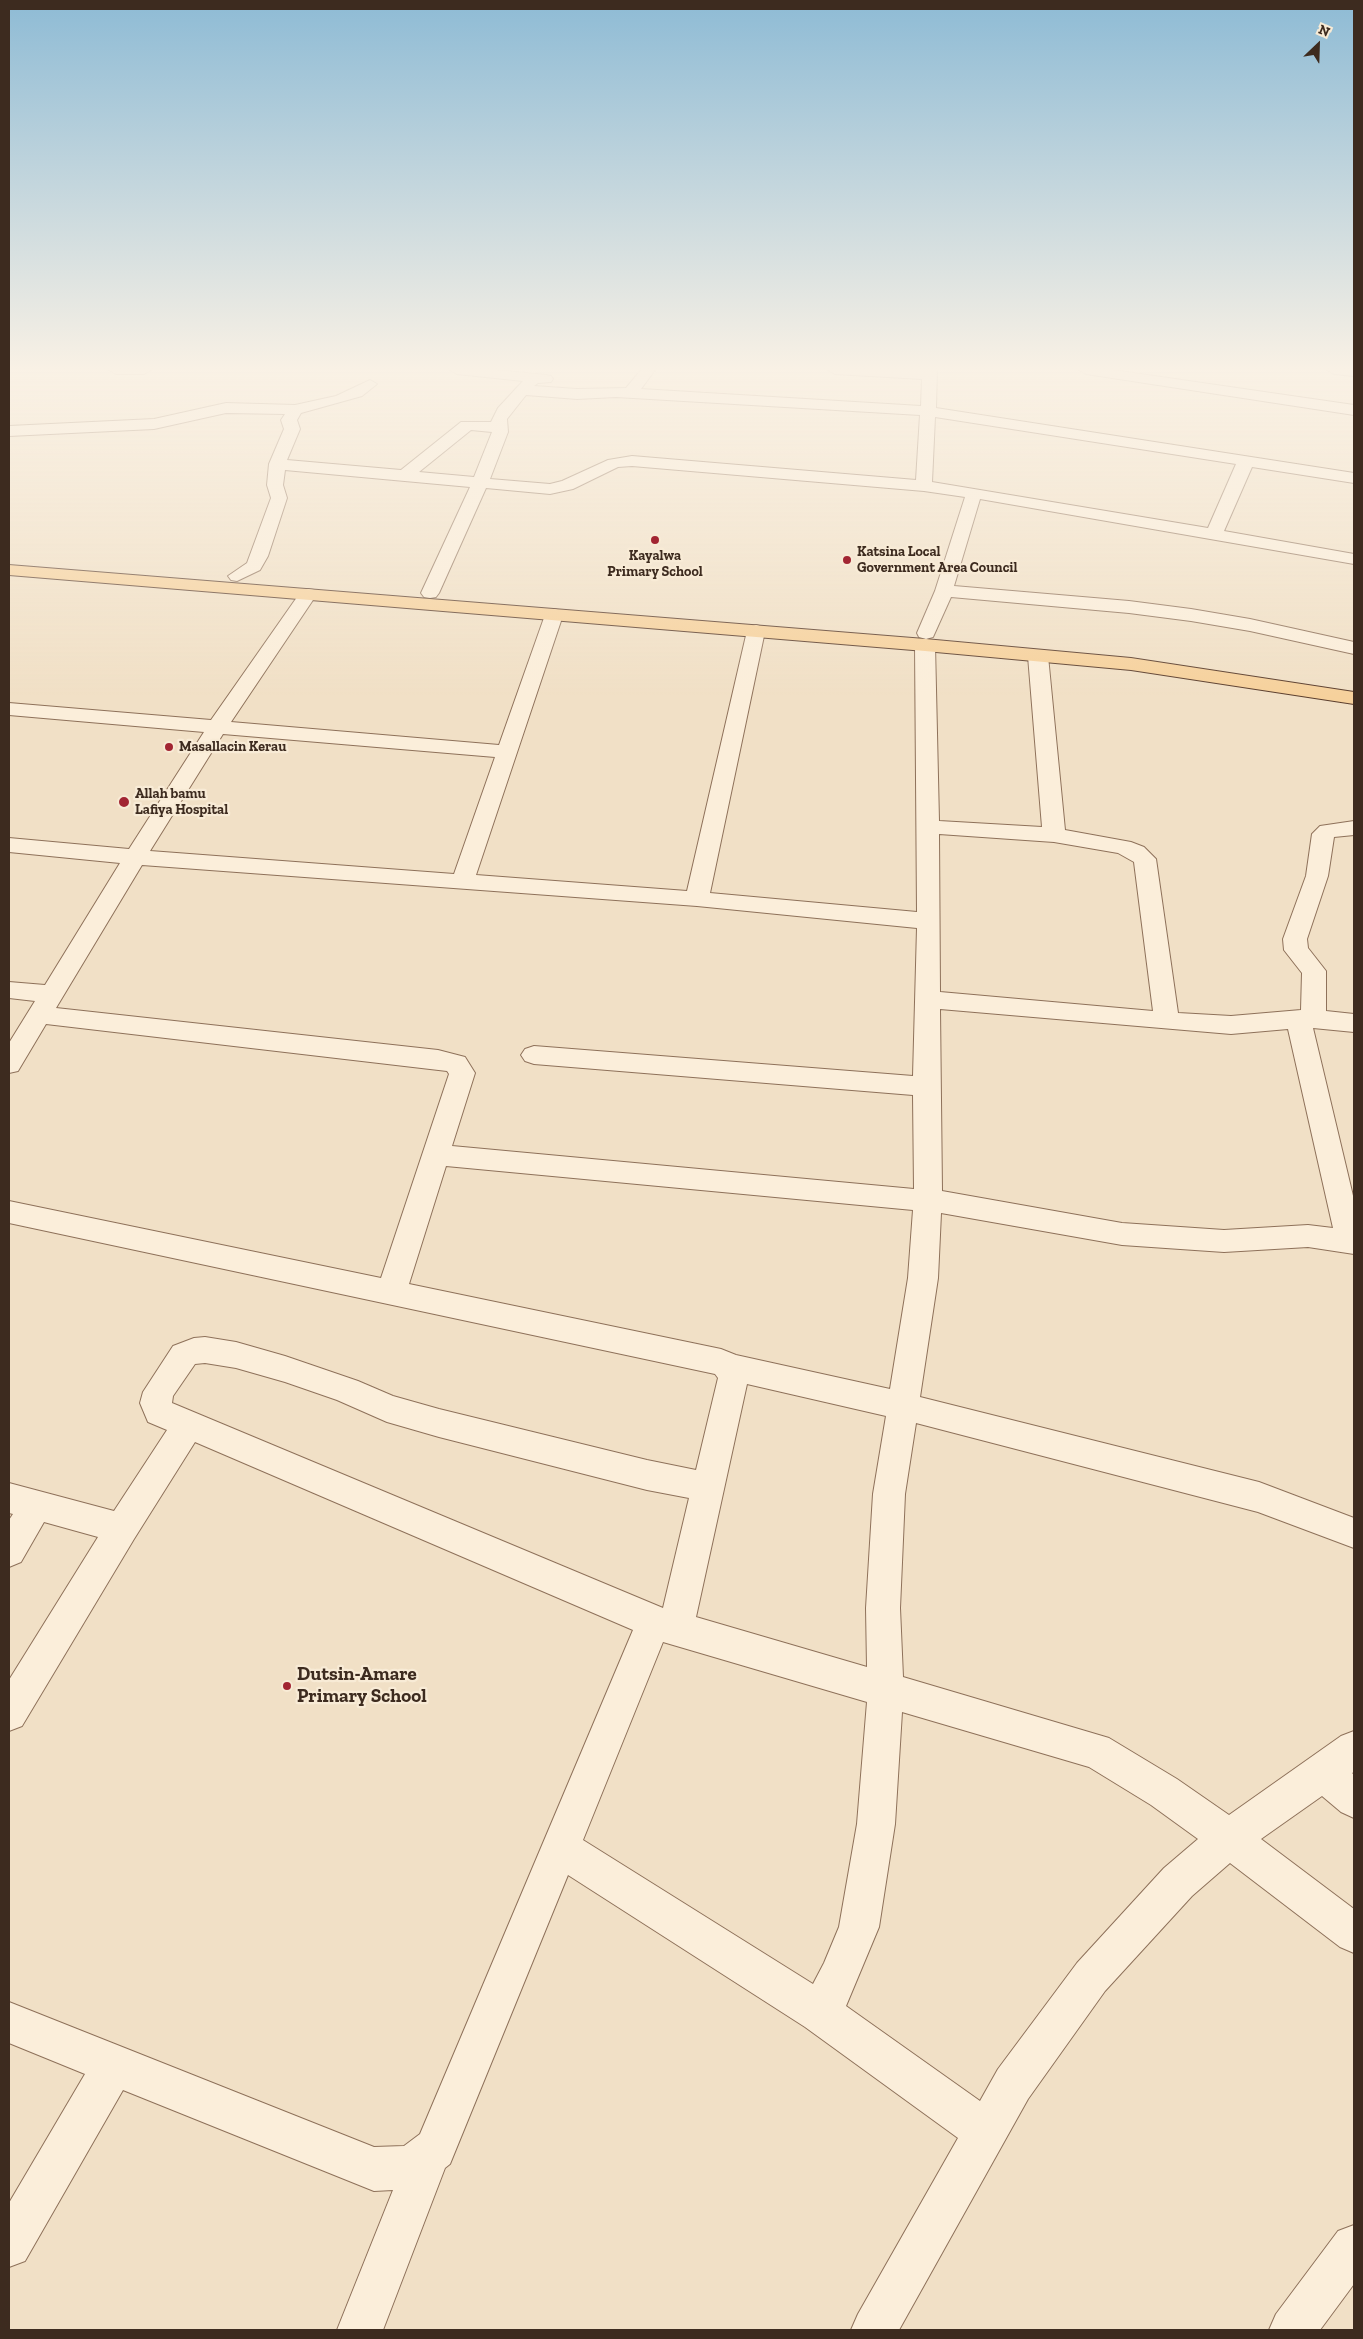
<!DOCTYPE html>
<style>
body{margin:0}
#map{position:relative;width:1363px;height:2339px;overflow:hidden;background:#f1e0c6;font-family:"Zilla Slab",serif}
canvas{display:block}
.frame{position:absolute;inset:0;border:10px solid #3d2b1f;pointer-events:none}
.north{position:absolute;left:1293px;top:20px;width:50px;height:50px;-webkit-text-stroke:4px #f8ebd6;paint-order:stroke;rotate:24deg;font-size:14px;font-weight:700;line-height:20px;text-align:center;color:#3d2b1f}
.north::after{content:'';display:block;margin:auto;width:18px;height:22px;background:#3d2b1f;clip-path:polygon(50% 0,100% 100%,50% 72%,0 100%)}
</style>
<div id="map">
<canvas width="1363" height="2339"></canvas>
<div class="frame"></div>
<div class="north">N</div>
</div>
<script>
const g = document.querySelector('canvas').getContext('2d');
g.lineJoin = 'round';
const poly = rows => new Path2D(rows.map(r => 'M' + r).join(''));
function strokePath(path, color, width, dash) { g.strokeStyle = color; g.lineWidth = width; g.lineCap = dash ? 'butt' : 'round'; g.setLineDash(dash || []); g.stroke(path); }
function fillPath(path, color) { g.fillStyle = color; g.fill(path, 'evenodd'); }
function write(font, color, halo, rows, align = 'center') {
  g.font = font + ' "Zilla Slab",serif'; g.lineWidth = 4.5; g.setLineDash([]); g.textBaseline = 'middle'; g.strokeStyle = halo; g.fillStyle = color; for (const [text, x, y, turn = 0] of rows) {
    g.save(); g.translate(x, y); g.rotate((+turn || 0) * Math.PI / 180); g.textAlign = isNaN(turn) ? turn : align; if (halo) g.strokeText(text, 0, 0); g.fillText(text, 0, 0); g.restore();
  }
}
const minor = poly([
 [109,370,151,370,144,374,116,374,109,370],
 [450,370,496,370,546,375,551,376,553,379,551,382,538,383,534,386,577,389,626,388,641,370,655,370,641,389,921,406,922,379,835,374,828,370,937,370,936,408,1354,473,1354,483,1252,467,1224,531,1354,554,1354,564,980,499,954,586,1129,601,1191,609,1250,619,1354,642,1354,654,1250,631,1191,621,1129,613,951,597,933,637,926,639,919,637,917,633,935,591,965,497,924,491,632,466,618,467,573,489,550,494,486,488,439,593,436,597,430,598,424,597,421,593,470,487,285,470,283,485,287,498,268,556,260,570,237,581,231,580,228,576,247,563,271,498,267,485,269,464,284,429,281,420,285,414,226,413,154,429,9,436,9,426,154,419,226,403,295,405,336,396,370,380,377,384,362,396,301,413,297,420,300,429,287,460,401,470,461,422,491,422,498,408,523,381,457,374,450,370],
 [526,395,577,399,616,397,920,415,916,480,632,456,608,460,562,481,550,484,490,479,508,432,507,419,526,395],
 [935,417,1236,464,1208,528,932,482,935,417],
 [471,430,492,432,474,477,419,472,471,430],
 [1079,370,1113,370,1354,405,1354,415,1086,374,1079,370],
 [1327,370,1354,370,1354,376,1334,374,1327,370],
 [308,589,314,590,317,594,231,722,499,745,545,615,547,611,554,609,561,611,563,615,476,875,687,891,747,631,749,627,756,625,763,627,765,631,710,893,917,912,915,645,918,641,925,639,932,641,935,645,939,821,1042,827,1028,656,1031,652,1038,650,1045,652,1048,656,1065,830,1131,842,1144,847,1156,859,1178,1013,1231,1016,1301,1010,1302,973,1284,950,1283,939,1306,876,1312,834,1320,826,1354,821,1354,835,1334,837,1328,876,1307,939,1308,948,1326,971,1326,1011,1354,1014,1354,1032,1313,1028,1354,1200,1354,1254,1308,1247,1224,1252,1122,1245,941,1213,938,1278,920,1397,1259,1482,1354,1518,1354,1548,1258,1512,916,1423,905,1494,900,1608,903,1677,1109,1738,1177,1779,1229,1815,1341,1736,1354,1731,1354,1772,1352,1773,1354,1775,1354,1818,1341,1812,1322,1796,1261,1839,1354,1909,1354,1953,1340,1947,1230,1863,1192,1896,1105,1991,1028,2099,899,2330,851,2330,858,2314,958,2138,805,2027,568,1875,450,2164,445,2168,383,2330,337,2330,393,2190,374,2191,123,2090,25,2261,9,2267,9,2203,85,2074,9,2043,9,2002,374,2147,404,2146,420,2134,633,1630,195,1442,134,1539,22,1726,9,1731,9,1680,98,1537,44,1522,21,1562,9,1567,9,1520,13,1514,9,1513,9,1483,114,1511,167,1430,148,1422,140,1403,143,1392,173,1346,194,1338,205,1337,236,1342,285,1356,358,1381,393,1396,439,1409,647,1460,696,1470,718,1378,715,1374,9,1223,9,1201,381,1278,449,1074,447,1071,46,1024,18,1071,9,1073,9,1043,35,1001,9,998,9,982,45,985,120,863,9,852,9,838,129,849,204,732,9,715,9,703,211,720,302,590,308,589],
 [223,734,495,757,454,874,150,851,223,734],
 [939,834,1054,842,1118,853,1134,862,1153,1011,940,992,939,834],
 [142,865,697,906,917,928,913,1076,534,1046,525,1049,521,1055,525,1061,534,1064,913,1095,914,1189,452,1146,475,1073,465,1057,438,1050,56,1008,142,865],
 [940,1009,1231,1034,1288,1029,1333,1228,1308,1225,1224,1230,1122,1223,942,1191,940,1009],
 [446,1166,913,1210,908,1278,890,1389,736,1355,721,1349,409,1284,446,1166],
 [205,1363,236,1368,285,1382,337,1400,387,1422,439,1437,647,1490,689,1498,663,1608,172,1403,173,1396,195,1364,205,1363],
 [747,1384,886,1416,873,1494,866,1608,867,1667,696,1617,747,1384],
 [663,1642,867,1702,857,1824,839,1927,824,1963,813,1984,583,1840,663,1642],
 [902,1712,1089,1767,1151,1805,1198,1839,1164,1868,1077,1963,998,2069,980,2101,846,2006,879,1927,895,1824,902,1712],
 [1354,2225,1354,2284,1320,2330,1269,2330,1276,2314,1338,2231,1354,2225]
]);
const major = poly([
 [9,565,925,639,1131,658,1354,692,1354,704,1131,670,925,651,9,575,9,565]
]);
const markers = [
 [655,540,5,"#a22532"],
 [847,560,5,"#a22532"],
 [169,747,5,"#a22532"],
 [124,802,6,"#a22532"],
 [287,1686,5,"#a22532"]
];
const farPoinames = [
 ["Katsina Local",857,552],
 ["Government Area Council",857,568],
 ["Kayalwa",655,556,"center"],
 ["Primary School",655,572,"center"],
 ["Masallacin Kerau",179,747],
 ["Allah bamu",135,794],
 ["Lafiya Hospital",135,810]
];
const nearPoinames = [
 ["Dutsin-Amare",297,1675],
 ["Primary School",297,1697]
];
strokePath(minor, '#8e715a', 2);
strokePath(major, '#5c3f2e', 2);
fillPath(minor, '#fbeeda');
fillPath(major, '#f6d19c');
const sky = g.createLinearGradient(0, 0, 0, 697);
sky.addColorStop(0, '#8ebbd5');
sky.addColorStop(0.53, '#f9f1e5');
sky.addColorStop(1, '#f9f1e500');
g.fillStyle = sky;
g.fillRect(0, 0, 1363, 697);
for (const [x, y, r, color] of markers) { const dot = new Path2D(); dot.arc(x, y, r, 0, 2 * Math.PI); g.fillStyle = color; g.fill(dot); strokePath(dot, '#f8ebd6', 2); }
write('bold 14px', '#3d2b1f', '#f8ebd6', farPoinames, 'left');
write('bold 19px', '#3d2b1f', '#f8ebd6', nearPoinames, 'left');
</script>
